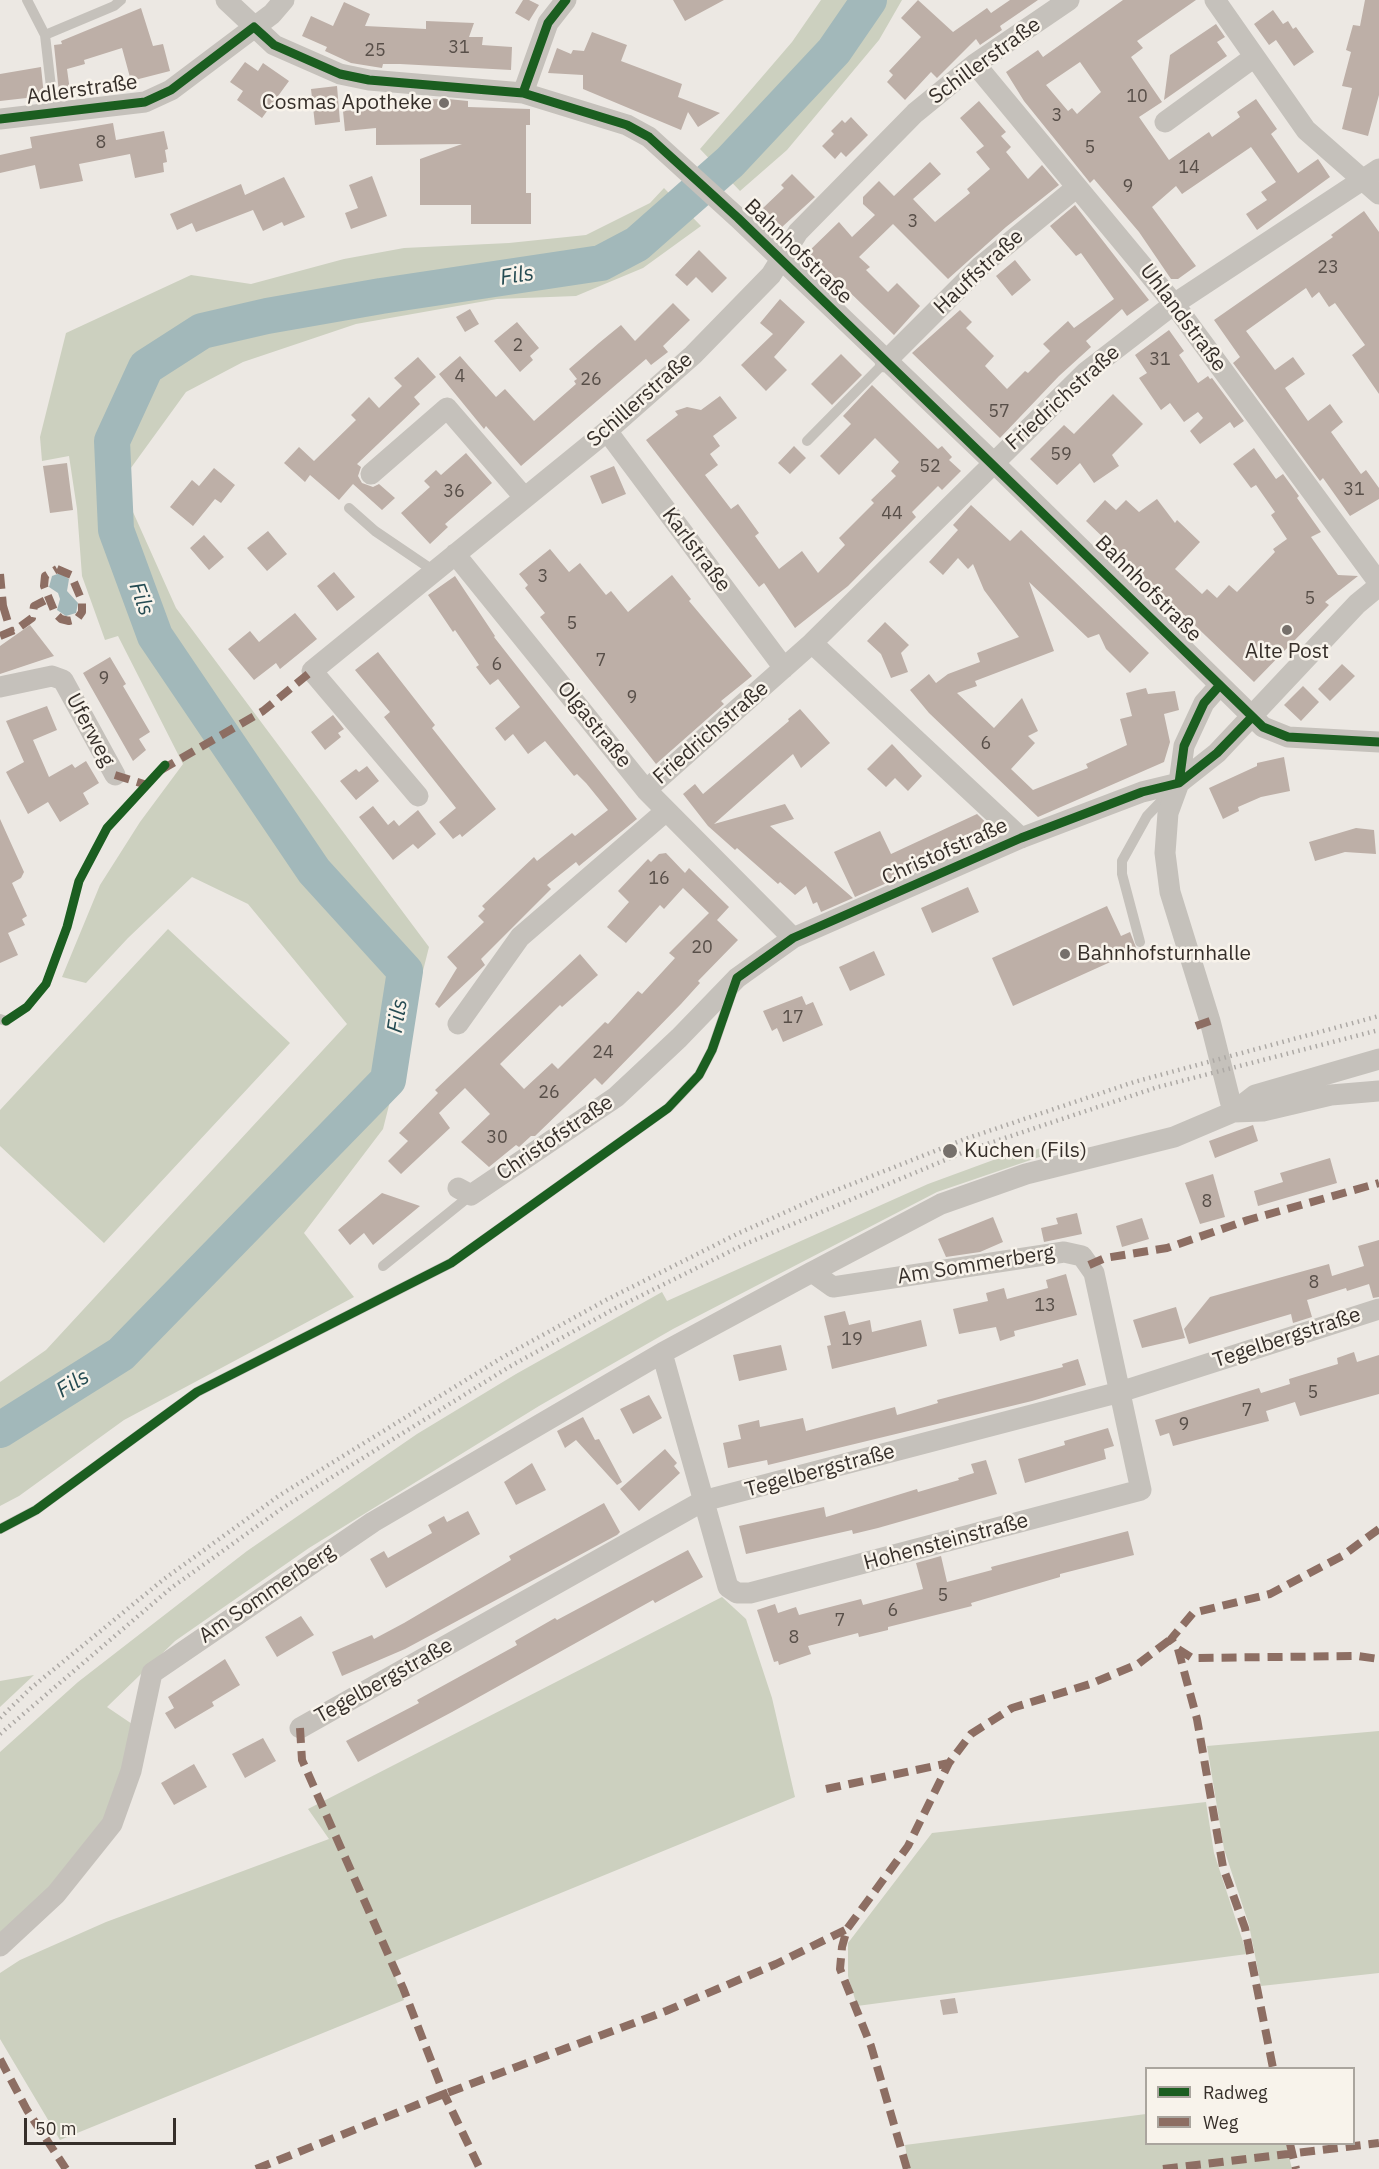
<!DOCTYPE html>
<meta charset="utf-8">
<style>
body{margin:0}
#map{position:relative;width:1379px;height:2169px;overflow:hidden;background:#ece8e3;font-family:"IBM Plex Sans",sans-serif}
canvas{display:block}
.legend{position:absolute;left:1145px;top:2067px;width:210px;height:78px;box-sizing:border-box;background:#f8f3eb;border:2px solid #aaa59e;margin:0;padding:8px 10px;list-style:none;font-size:18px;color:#362f2a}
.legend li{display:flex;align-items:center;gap:12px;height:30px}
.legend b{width:30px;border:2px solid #aaa59e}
.scale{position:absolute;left:24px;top:2118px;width:152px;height:27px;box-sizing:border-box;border:3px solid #362f2a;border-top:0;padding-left:8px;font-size:18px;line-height:21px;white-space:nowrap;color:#362f2a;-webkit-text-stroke:4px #f8f3eb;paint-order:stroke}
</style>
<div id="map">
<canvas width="1379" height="2169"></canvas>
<ul class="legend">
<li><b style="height:8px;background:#1b5e20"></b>Radweg</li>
<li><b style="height:8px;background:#8d6e63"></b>Weg</li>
</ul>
<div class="scale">50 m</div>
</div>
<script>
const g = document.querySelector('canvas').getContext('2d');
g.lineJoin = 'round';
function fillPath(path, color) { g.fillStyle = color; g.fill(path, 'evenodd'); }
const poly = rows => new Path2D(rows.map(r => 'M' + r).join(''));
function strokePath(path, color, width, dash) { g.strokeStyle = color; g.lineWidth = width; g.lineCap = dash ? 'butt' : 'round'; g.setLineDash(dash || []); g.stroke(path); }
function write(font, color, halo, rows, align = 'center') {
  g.font = font + ' "IBM Plex Sans",sans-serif'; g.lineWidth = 5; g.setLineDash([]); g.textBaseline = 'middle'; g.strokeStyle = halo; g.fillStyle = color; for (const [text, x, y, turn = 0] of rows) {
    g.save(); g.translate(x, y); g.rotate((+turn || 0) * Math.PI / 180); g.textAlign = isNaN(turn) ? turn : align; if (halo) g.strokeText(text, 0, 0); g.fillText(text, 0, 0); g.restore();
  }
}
const green = poly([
 [821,0,902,0,879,40,787,150,740,191,700,149,792,42],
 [664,188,701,226,643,268,576,296,497,299,356,324,243,362,186,392,120,483,176,608,429,947,383,1129,304,1233,354,1297,124,1420,19,1496,0,1506,0,1382,46,1350,347,1024,248,904,192,877,128,938,86,983,62,977,100,885,140,822,183,764,118,636,105,640,82,576,77,509,69,456,42,461,40,437,66,333,191,275,251,284,344,259,404,248,509,243,586,235,650,203],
 [168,929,290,1043,104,1243,0,1146,0,1110],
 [1055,1143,1057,1151,937,1192,673,1329,539,1406,309,1548,175,1641,107,1707,135,1726,110,1818,67,1871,0,1934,0,1752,78,1682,247,1551,417,1434,516,1374,662,1292,667,1301,928,1184,1026,1148,1029,1152],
 [722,1597,746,1619,772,1698,795,1797,390,1963,404,2000,60,2140,0,2039,0,1973,20,1960,106,1922,329,1839,308,1809],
 [34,1675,0,1707,0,1681],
 [1379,1731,1379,1973,1261,1986,1249,1925,1224,1849,1207,1746],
 [1206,1802,1214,1853,1247,1954,857,2006,848,1976,848,1943,932,1833],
 [1146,2114,1146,2144,1286,2144,1292,2169,909,2169,905,2145]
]);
const water = poly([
 [60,573,69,579,67,591,78,603,76,613,66,616,57,610,60,599,58,593,49,587,52,576]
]);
const river = poly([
 [0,1430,121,1354,388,1080,405,971,314,871,155,636,116,530,112,441,146,367,202,331,267,316,381,296,601,263,637,244,730,162,834,51,869,0]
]);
const building = poly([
 [523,0,529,0,539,5,529,21,515,13],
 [673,0,724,0,685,21],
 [918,0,953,32,987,8,991,13,1010,0,1038,0,1000,26,1002,30,980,45,976,39,937,78,931,72,905,100,887,82,893,75,889,71,921,37,901,18],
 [1123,0,1196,0,1137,41,1143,48,1131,57,1162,102,1139,117,1169,160,1209,132,1212,137,1240,117,1237,112,1256,99,1277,129,1271,134,1298,173,1318,159,1330,177,1257,230,1246,214,1267,200,1261,192,1276,182,1251,147,1182,194,1176,186,1152,207,1196,266,1178,279,1171,279,1139,232,1094,179,1090,183,1087,179,1024,101,1006,72,1038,50,1043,57],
 [1080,62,1101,92,1077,114,1072,108,1068,111,1046,85],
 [1365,0,1379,0,1379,95,1368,136,1342,129,1352,88,1342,86,1351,52,1346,50,1353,25,1360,26],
 [344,2,370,14,365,26,426,29,426,21,474,23,469,37,483,37,482,45,512,47,511,70,400,64,383,64,382,68,351,63,325,51,327,47,302,36,311,16,333,26],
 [141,8,153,46,163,44,170,71,131,81,122,48,84,60,85,64,67,69,70,91,59,93,54,45,62,44,61,41],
 [1273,10,1283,24,1288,21,1293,29,1296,27,1314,52,1294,66,1276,40,1269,45,1254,24],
 [1216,24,1225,37,1217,42,1227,56,1164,100,1170,55],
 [592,32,627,45,621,61,682,84,678,97,720,113,698,127,688,112,681,130,583,89,583,75,548,73,557,48,571,54,573,50,584,51],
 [245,62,258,71,263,63,289,81,262,118,237,100,243,91,230,82],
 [41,67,44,96,0,101,0,74],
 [337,86,340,122,315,125,311,89],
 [448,99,468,101,468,107,530,109,530,125,526,125,526,193,531,193,531,224,471,224,471,205,420,205,420,159,462,144,376,145,376,128,345,131,343,111,376,108,376,100],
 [979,101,1006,132,1001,136,1011,147,1006,152,1028,179,1042,165,1059,185,1006,227,948,279,893,224,859,257,870,267,866,270,888,292,897,283,920,306,894,335,808,252,839,222,852,237,875,215,863,204,863,197,879,181,894,196,930,162,941,174,913,199,935,222,970,193,967,189,990,169,976,152,984,146,960,118],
 [851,117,868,135,846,157,841,152,835,159,822,146,834,134,831,131,842,120,845,123],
 [113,123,116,140,164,131,168,149,165,150,167,162,163,163,164,172,135,178,130,154,79,164,83,181,40,189,35,165,0,173,0,155,32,148,30,137],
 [792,174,815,197,782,227,763,208,784,188,781,185],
 [372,176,387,216,351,229,345,213,358,208,349,185],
 [284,177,305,217,284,226,282,222,263,231,253,210,196,232,192,223,177,230,170,214,241,184,245,195],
 [1075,205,1149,300,1127,316,1122,309,1086,341,1091,347,1059,376,1000,438,912,353,960,310,972,322,966,328,994,356,985,366,1007,389,1025,371,1028,373,1050,351,1043,344,1068,321,1074,328,1114,299,1081,253,1076,256,1050,226],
 [1364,211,1379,232,1379,394,1352,355,1365,345,1335,303,1329,307,1319,292,1312,298,1306,288,1246,331,1275,370,1293,357,1305,374,1285,388,1308,421,1330,404,1343,422,1331,432,1361,474,1366,470,1379,488,1379,499,1350,516,1323,478,1320,481,1233,363,1240,357,1214,320,1333,237,1331,235],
 [699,250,727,278,712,293,696,277,687,286,675,275],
 [1015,260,1031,280,1012,296,996,276],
 [780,299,805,322,774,357,787,370,766,391,741,365,773,334,760,323],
 [673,303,690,320,663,346,668,352,651,365,646,359,521,466,486,426,484,429,439,374,460,356,496,397,505,389,534,421,576,384,574,381,577,379,569,369,599,343,621,325,635,341],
 [470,309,479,324,465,332,456,317],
 [517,322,539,348,530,356,533,360,520,372,494,341],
 [1169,330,1184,351,1179,355,1198,383,1208,376,1210,379,1212,378,1244,421,1234,428,1230,422,1200,444,1190,431,1203,418,1198,412,1184,422,1170,403,1161,410,1139,378,1147,373,1135,355],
 [841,354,862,375,832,405,811,384],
 [418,357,436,377,414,397,420,404,357,464,361,467,358,476,362,483,373,487,379,484,395,498,382,510,353,484,339,500,310,475,305,482,284,463,299,447,314,461,356,420,351,415,369,397,379,408,402,386,394,378],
 [872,385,938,449,942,446,952,457,949,460,961,471,942,490,938,486,912,512,916,517,848,586,795,628,764,583,759,587,646,440,678,415,675,411,687,407,701,410,720,396,737,418,713,436,720,446,710,454,718,465,705,475,731,509,738,504,759,533,755,536,779,569,802,551,818,573,845,545,839,538,874,503,871,500,896,476,891,471,899,462,875,438,839,475,820,456,851,424,843,416],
 [1113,394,1143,424,1112,455,1119,466,1094,483,1080,463,1057,485,1030,459,1064,425,1074,434],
 [794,446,806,458,790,474,778,463],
 [1254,448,1276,479,1283,474,1299,496,1297,498,1321,532,1311,537,1338,575,1358,576,1325,602,1329,605,1254,682,1086,521,1105,500,1116,510,1126,500,1139,512,1157,499,1175,523,1177,520,1200,542,1175,569,1202,594,1207,589,1217,598,1229,585,1237,592,1275,552,1273,549,1287,539,1271,515,1275,512,1256,485,1251,488,1233,464],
 [466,453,492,483,445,524,448,527,430,544,401,513,430,487,424,481,436,470,441,475],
 [67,463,73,510,50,513,43,466],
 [614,466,626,494,602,504,590,476],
 [214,468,235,485,221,503,215,499,193,526,170,507,192,480,199,486],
 [971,505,1010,541,1021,530,1149,653,1130,673,1106,649,1099,634,1088,638,1029,582,1054,651,975,681,977,686,957,693,994,728,1022,698,1038,731,1028,736,1035,743,1011,769,1033,790,1088,768,1086,764,1127,745,1120,719,1132,716,1126,693,1146,688,1148,694,1175,691,1179,710,1164,714,1170,742,1164,762,1038,817,929,713,910,690,929,674,936,683,948,674,980,662,977,653,1019,637,984,590,973,564,968,569,958,558,943,575,929,562,958,530,953,525],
 [268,531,287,554,267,571,247,548],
 [204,535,224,557,209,570,190,548],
 [550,549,569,572,580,563,606,595,611,591,628,612,672,575,691,599,689,601,752,676,721,701,724,704,656,764,540,617,545,613,525,588,528,585,519,574],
 [334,572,355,597,337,611,317,586],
 [455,576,495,636,494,637,637,819,579,866,576,862,547,885,551,889,481,959,485,965,439,1008,435,1004,457,968,447,957,484,922,478,916,485,909,482,906,534,857,537,861,572,833,575,836,608,810,586,783,577,774,574,776,545,741,528,754,513,734,505,741,495,728,520,707,498,679,490,685,476,667,479,665,455,630,453,632,428,595],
 [295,613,317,639,280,669,276,663,254,680,228,649,250,631,259,642],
 [885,622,909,645,901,653,908,672,891,678,881,654,867,641],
 [30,625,54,656,0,674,0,646],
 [378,652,435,725,432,728,496,809,462,837,460,834,453,839,439,822,456,808,384,717,390,712,355,670],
 [110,657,126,684,123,686,150,732,139,739,146,750,133,761,83,673],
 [1342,664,1355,676,1330,701,1318,689],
 [1303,686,1319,702,1301,721,1284,705],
 [47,706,57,730,33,740,49,777,72,764,75,768,86,761,99,783,83,793,89,804,60,822,48,802,28,814,6,772,24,762,6,721],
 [800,709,830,743,801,768,793,754,714,824,785,804,794,819,770,826,853,898,821,912,817,902,813,904,806,886,795,895,780,882,778,884,737,848,735,850,708,826,683,794,695,784,703,794,789,721,788,719],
 [333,715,344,729,338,733,341,737,325,750,311,732],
 [892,744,922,776,908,791,895,778,886,787,867,769],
 [1284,757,1290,791,1261,797,1238,807,1239,811,1223,819,1209,788,1257,766,1257,763],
 [367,766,379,781,356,800,340,781,356,769,359,772],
 [373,806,388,825,394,820,399,826,418,810,436,834,418,849,413,844,393,860,359,817],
 [977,814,998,834,855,897,834,852,880,831,891,854],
 [0,819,24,872,21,878,12,883,27,916,22,919,25,925,8,933,18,955,0,963],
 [1356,828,1374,830,1376,854,1345,852,1315,861,1309,842],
 [666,853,685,873,689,868,729,907,717,920,738,940,698,981,700,983,681,1004,602,1085,595,1078,535,1136,531,1136,519,1147,516,1145,489,1167,461,1142,490,1114,465,1088,439,1113,450,1128,401,1174,388,1161,408,1141,399,1133,438,1093,435,1090,580,954,598,975,562,1007,560,1005,500,1064,524,1089,552,1063,558,1069,605,1022,608,1024,638,991,642,994,675,958,669,953,709,913,683,888,664,909,660,905,626,943,607,927,629,902,618,891,648,859,651,862,659,854],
 [968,887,979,912,932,933,921,908],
 [1107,906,1121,936,1130,932,1137,950,1013,1006,992,958],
 [874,951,885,975,850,991,839,967],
 [802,996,806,1005,813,1002,823,1025,783,1042,777,1028,772,1031,763,1011],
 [1253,1125,1258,1141,1215,1158,1209,1141],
 [1330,1158,1337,1183,1258,1206,1254,1191,1283,1182,1280,1173],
 [1213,1174,1225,1217,1200,1224,1185,1183],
 [382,1193,420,1206,373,1245,364,1233,350,1245,338,1230],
 [1077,1213,1082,1234,1044,1242,1041,1228,1058,1224,1056,1218],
 [993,1217,1003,1242,980,1252,946,1257,938,1239],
 [1142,1218,1149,1239,1122,1247,1116,1226],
 [1379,1240,1379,1297,1373,1298,1369,1284,1347,1291,1346,1288,1307,1300,1312,1317,1293,1323,1291,1314,1189,1344,1184,1329,1210,1297,1329,1264,1332,1276,1364,1266,1358,1246],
 [1066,1274,1077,1315,1014,1331,1015,1336,1000,1341,996,1327,959,1334,953,1309,988,1301,986,1293,1004,1288,1007,1299,1048,1288,1046,1280],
 [1176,1307,1185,1338,1142,1348,1133,1320],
 [845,1311,849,1325,870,1320,872,1332,921,1320,927,1346,832,1369,827,1346,831,1345,824,1316],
 [781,1345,787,1370,739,1381,733,1355],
 [1354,1352,1357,1362,1379,1355,1379,1394,1300,1416,1295,1402,1266,1411,1269,1421,1173,1446,1169,1433,1160,1436,1155,1420,1259,1388,1261,1393,1290,1384,1289,1379,1338,1364,1337,1358],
 [1078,1359,1086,1385,1032,1401,768,1465,767,1460,728,1468,723,1443,741,1439,738,1425,759,1420,760,1427,803,1418,806,1431,895,1407,897,1415,938,1403,937,1400,1063,1367,1062,1364],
 [649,1395,662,1418,633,1434,620,1409],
 [583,1417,595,1440,599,1439,622,1482,617,1485,576,1440,565,1448,557,1431],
 [1108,1428,1114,1446,1104,1449,1106,1459,1025,1483,1018,1459,1065,1445,1064,1441],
 [665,1449,677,1463,674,1466,680,1473,639,1511,620,1489],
 [986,1460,997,1494,878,1528,853,1534,852,1530,746,1554,739,1526,824,1507,826,1517,917,1489,918,1492,959,1480,958,1478,974,1473,971,1464],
 [532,1463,546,1490,516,1505,504,1482],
 [604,1503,620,1532,617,1535,405,1649,342,1676,332,1652,372,1635,374,1639,404,1623,511,1560,509,1556],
 [468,1511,480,1534,386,1588,370,1559,384,1551,388,1558,432,1533,428,1525,444,1516,447,1522],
 [1128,1531,1134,1555,1060,1574,1060,1577,971,1603,972,1606,888,1627,888,1630,859,1637,858,1633,808,1646,811,1654,779,1665,778,1661,774,1662,757,1610,775,1604,778,1613,796,1607,799,1615,861,1599,863,1605,923,1589,916,1563,941,1556,947,1582,992,1570,991,1567],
 [688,1550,703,1577,655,1603,653,1600,452,1712,358,1762,346,1741,419,1703,417,1700,517,1645,515,1641,555,1618,557,1620],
 [301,1616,314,1635,277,1657,265,1637],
 [225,1659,240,1685,212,1702,214,1706,175,1729,165,1713,174,1708,168,1697],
 [263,1738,276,1761,245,1778,232,1754],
 [194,1764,207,1787,174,1805,161,1783],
 [955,1998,958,2013,943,2015,940,2000]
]);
const lane = poly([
 [27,0,45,35,54,113],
 [45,35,114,6,121,0],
 [807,441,885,362],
 [349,508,375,531,434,571],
 [1140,942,1122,874,1122,861,1147,816,1170,792],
 [0,1019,6,1021],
 [383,1266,471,1195],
 [0,1529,36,1510,197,1392,451,1263,668,1108,699,1075,712,1050,733,989]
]);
const street = poly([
 [226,0,274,45,340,74,369,80,523,93,627,125,649,137,738,218,993,462,1263,727,1288,737,1379,742],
 [1215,0,1306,130,1379,194],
 [975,64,1174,304,1379,583],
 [523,93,548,23,566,0],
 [0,119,145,102,171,90,272,14,284,0],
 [1165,122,1253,58],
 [885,362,981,266,1077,187],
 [607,431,784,668],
 [371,474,447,408,524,497],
 [455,554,646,790,793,938],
 [812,643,1021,838],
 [1220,685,1204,703,1184,746,1179,783,1168,813,1165,853,1170,892,1210,1021,1233,1112],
 [0,687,52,676,63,680,115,775],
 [646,790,812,643,1086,372,1174,304,1379,169],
 [418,796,312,671,607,431,693,355,771,275,798,232,915,113,975,64,1069,0],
 [458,1024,520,937,666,811],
 [1233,1112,1263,1111,1331,1095,1379,1091],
 [458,1188,471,1195,616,1097,679,1038,737,978,793,938,1021,838,1142,792,1179,783,1217,753,1357,604,1379,586],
 [812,1272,941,1204,1026,1174,1174,1137,1233,1112,1255,1095,1379,1059],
 [300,1728,703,1501,1120,1392,1379,1309],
 [0,1946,56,1894,112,1824,131,1771,152,1673,373,1522,662,1353,728,1587,737,1593,750,1593,1141,1490,1094,1273,1082,1256,1064,1252,833,1287,812,1272,662,1353]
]);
const rail = poly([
 [0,1718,31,1688,164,1579,280,1495,503,1357,606,1300,737,1234,819,1197,965,1139,1134,1082,1379,1016],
 [0,1734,171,1588,284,1507,509,1367,612,1310,743,1245,969,1150,1158,1087,1379,1030]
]);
const quiet = poly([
 [57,569,71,575,82,601,82,612,77,619,69,621,61,619,55,613,44,586,45,576,57,569],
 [0,574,3,606,0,607],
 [3,606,11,632],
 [0,636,17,629,32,618,34,606,50,598],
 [161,770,263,711,312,671],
 [115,775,147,785],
 [1196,1026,1210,1021],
 [1089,1265,1105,1258,1167,1248,1248,1220,1379,1183],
 [1379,1529,1342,1556,1270,1594,1193,1613,1171,1639,1178,1649,1192,1658,1358,1656,1379,1659],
 [1178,1649,1197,1719,1223,1867,1245,1928,1273,2068],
 [300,1728,302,1760,403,1988,444,2094,480,2169],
 [826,1789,949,1763],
 [0,2059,27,2110,66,2169],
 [1290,2144,1296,2169],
 [256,2169,444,2094,666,2011,776,1964,847,1929],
 [907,2169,871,2046,840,1969,842,1947,847,1929,908,1846,949,1763,971,1734,1012,1708,1090,1684,1138,1664,1171,1639],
 [1163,2169,1379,2143]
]);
const cycleway = poly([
 [523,93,548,23,566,0],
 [0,119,145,102,171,90,254,27,274,45,340,74,369,80,523,93,627,125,649,137,738,218,1263,727,1288,737,1379,742],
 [1179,783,1184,746,1204,703,1220,685],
 [6,1021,27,1007,46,984,67,927,79,881,107,828,165,765],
 [0,1529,36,1510,197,1392,451,1263,668,1108,699,1075,712,1050,737,978,793,938,1021,838,1142,792,1179,783,1217,753,1252,717]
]);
const markers = [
 [444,103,6,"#76706b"],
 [1287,630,6,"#76706b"],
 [1065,954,6,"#76706b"],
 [950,1151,8,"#76706b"]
];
const numberNames = [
 ["31",459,48],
 ["25",375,51],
 ["10",1137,97],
 ["3",1057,116],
 ["8",101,143],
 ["5",1090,148],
 ["14",1189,168],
 ["9",1128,187],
 ["3",913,222],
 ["23",1328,268],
 ["2",518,346],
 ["31",1160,360],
 ["4",460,377],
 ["26",591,380],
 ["57",999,412],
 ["59",1061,455],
 ["52",930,467],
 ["31",1354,490],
 ["36",454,492],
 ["44",892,514],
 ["3",543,577],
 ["5",1310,599],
 ["5",572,624],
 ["7",601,661],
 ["6",497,665],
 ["9",104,679],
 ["9",632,698],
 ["6",986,744],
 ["16",659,879],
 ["20",702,948],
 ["17",793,1018],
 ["24",603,1053],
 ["26",549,1093],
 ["30",497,1138],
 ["8",1207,1202],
 ["8",1314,1283],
 ["13",1045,1306],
 ["19",852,1340],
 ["5",1313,1393],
 ["7",1247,1411],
 ["9",1184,1425],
 ["5",943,1596],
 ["6",893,1611],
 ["7",840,1621],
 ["8",794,1638]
];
const streetNames = [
 ["Schillerstraße",985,61,-36],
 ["Adlerstraße",82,90,-8],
 ["Bahnhofstraße",798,252,44],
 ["Hauffstraße",979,272,-43],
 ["Uhlandstraße",1183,318,53],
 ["Friedrichstraße",1063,398,-42],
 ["Schillerstraße",640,400,-41],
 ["Karlstraße",696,550,53],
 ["Bahnhofstraße",1148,589,45],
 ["Olgastraße",594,725,51],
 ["Uferweg",90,730,62],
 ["Friedrichstraße",711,733,-41],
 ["Christofstraße",945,852,-24],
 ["Christofstraße",555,1138,-34],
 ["Am Sommerberg",976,1265,-9],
 ["Tegelbergstraße",1287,1338,-18],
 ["Tegelbergstraße",820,1471,-15],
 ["Hohensteinstraße",946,1542,-15],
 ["Am Sommerberg",267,1594,-34],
 ["Tegelbergstraße",384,1681,-29]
];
const poiNames = [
 ["Cosmas Apotheke",432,103,"right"],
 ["Alte Post",1287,652,"center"],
 ["Bahnhofsturnhalle",1077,954],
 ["Kuchen (Fils)",964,1151]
];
const waterNames = [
 ["Fils",517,276,-9],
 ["Fils",141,599,70],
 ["Fils",398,1016,-81],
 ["Fils",73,1384,-32]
];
fillPath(green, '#ccd0bf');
fillPath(water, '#a2b8ba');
strokePath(river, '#a2b8ba', 36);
fillPath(building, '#bdafa7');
strokePath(lane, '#c5c1bb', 10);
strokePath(street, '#c5c1bb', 21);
strokePath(rail, '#ada9a5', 4.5, [1.5, 4.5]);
strokePath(quiet, '#8d6e63', 8, [15, 8]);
strokePath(cycleway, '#1b5e20', 9);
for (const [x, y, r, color] of markers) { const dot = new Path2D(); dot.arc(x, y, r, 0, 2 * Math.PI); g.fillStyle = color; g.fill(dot); strokePath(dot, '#f8f3eb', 2); }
write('18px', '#584f49', null, numberNames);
write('21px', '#362f2a', '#f8f3eb', streetNames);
write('21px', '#362f2a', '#f8f3eb', poiNames, 'left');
write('italic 22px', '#254b52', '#f8f3eb', waterNames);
</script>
